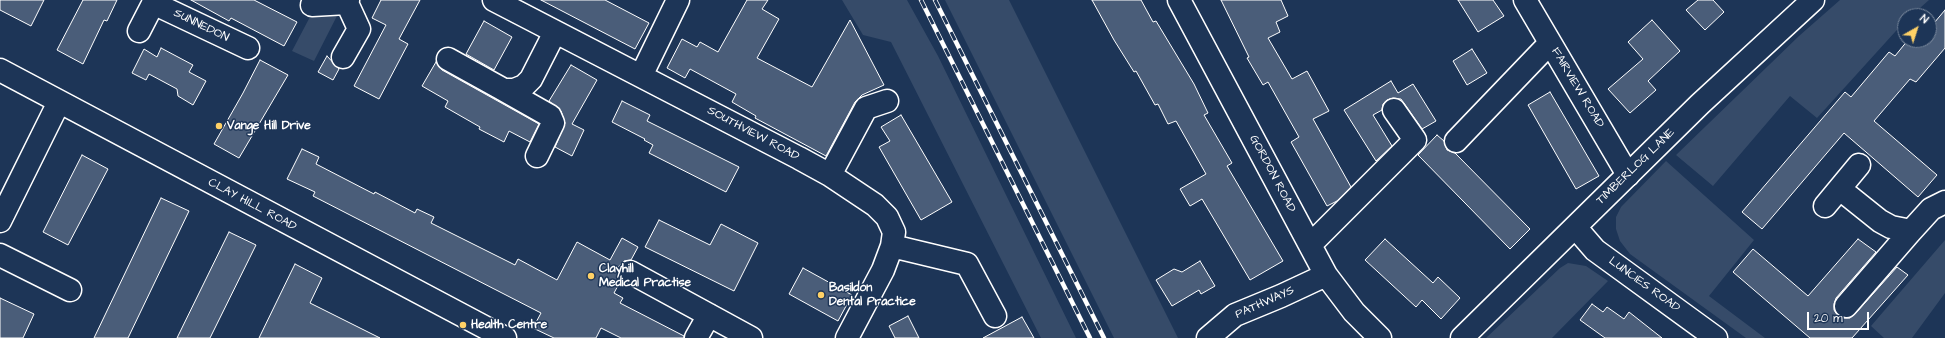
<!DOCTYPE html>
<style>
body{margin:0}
#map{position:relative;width:1945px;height:338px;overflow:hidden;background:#1d3557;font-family:"Architects Daughter",sans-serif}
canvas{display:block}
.north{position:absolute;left:1897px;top:8px;width:40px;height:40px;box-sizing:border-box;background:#1d3557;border:1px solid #77869a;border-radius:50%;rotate:39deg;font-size:11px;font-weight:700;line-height:16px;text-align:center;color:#fff}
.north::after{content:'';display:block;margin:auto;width:14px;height:18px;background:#ffd166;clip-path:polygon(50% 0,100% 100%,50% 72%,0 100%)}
.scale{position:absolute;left:1807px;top:312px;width:62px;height:18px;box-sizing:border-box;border:2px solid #fff;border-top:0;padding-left:5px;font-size:12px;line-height:14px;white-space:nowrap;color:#fff;-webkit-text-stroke:3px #1d3557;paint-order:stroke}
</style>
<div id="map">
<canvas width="1945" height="338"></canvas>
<div class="north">N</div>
<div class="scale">20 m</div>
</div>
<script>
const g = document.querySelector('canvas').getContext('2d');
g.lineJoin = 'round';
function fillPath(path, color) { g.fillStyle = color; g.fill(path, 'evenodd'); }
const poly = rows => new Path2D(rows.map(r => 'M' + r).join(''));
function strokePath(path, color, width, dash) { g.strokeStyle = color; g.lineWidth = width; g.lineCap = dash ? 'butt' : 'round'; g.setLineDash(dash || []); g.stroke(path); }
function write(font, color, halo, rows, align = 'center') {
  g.font = font + ' "Architects Daughter",sans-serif'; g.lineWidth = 3; g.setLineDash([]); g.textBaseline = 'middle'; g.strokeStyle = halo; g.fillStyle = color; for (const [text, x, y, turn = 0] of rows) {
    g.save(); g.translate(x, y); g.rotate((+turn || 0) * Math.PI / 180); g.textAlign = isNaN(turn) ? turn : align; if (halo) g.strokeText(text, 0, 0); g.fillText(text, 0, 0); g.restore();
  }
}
const green = poly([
 [842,0,907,0,938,56,1076,338,1041,338,891,42,863,35],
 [945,0,1009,0,1178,338,1114,338],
 [1840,0,1929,0,1911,16,1905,16,1905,21,1817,118,1790,96,1713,186,1676,155,1799,36],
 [340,10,314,61,292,51,312,13],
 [1666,161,1754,240,1709,296,1765,338,1746,338,1630,254,1620,241,1616,229,1616,217,1621,207],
 [1945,240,1945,293,1912,338,1884,338,1871,326],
 [1568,263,1586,266,1608,281,1552,338,1486,338,1560,268]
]);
const building = poly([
 [0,0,44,0,31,26,0,10,0,0],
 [83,0,117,0,107,21,104,20,83,64,57,50,83,0],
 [191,0,254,0,297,22,284,46,231,18,229,21,191,0],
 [381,0,420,0,399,39,408,44,379,99,354,86,386,25,372,18,381,0],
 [541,0,605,0,649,23,635,49,541,0],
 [747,0,768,0,762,9,779,19,757,58,812,87,850,20,884,85,862,95,855,102,826,156,755,118,756,116,732,102,736,94,690,69,685,78,667,68,682,39,697,47,700,42,718,52,747,0],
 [1092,0,1141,0,1153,22,1156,21,1194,84,1208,113,1204,115,1232,163,1227,166,1283,261,1250,280,1202,199,1190,206,1180,189,1206,174,1176,121,1168,124,1158,104,1155,105,1136,71,1134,72,1114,40,1092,0],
 [1221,0,1281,0,1288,16,1276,22,1280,32,1268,38,1292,79,1307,71,1329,111,1313,119,1351,187,1337,201,1327,206,1291,142,1299,137,1268,82,1263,85,1247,58,1249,57,1221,0],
 [1458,0,1493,0,1504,16,1478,32,1458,0],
 [1698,0,1713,0,1724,12,1705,30,1686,10,1698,0],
 [1945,10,1945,48,1916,82,1910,79,1874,121,1937,175,1918,197,1844,133,1762,229,1742,212,1845,92,1851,97,1889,52,1895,56,1908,40,1929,40,1929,29,1945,10],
 [1652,20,1680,51,1648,81,1656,90,1630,113,1608,89,1643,59,1628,42,1652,20],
 [484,21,512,37,494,70,466,54,484,21],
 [161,48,193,65,189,72,206,81,193,105,178,96,177,89,149,74,146,80,132,73,144,49,157,57,161,48],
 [1472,49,1487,73,1467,85,1453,61,1472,49],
 [327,56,339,69,333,80,318,72,327,56],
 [260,60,288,75,239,158,214,144,243,93,260,60],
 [436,62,442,70,539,124,530,142,509,131,504,142,479,129,480,127,445,107,448,101,422,86,436,62],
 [571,65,597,80,572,124,584,130,572,156,555,147,565,123,561,111,549,101,571,65],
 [1391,81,1398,93,1413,84,1436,121,1422,129,1401,99,1393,98,1387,100,1383,104,1382,110,1373,115,1392,146,1376,161,1344,110,1391,81],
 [1550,92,1599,176,1576,189,1528,105,1550,92],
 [622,101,650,115,647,121,739,167,726,192,649,153,653,145,644,140,645,139,612,122,622,101],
 [901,115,952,202,921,220,879,147,890,141,881,127,901,115],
 [1437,135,1444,141,1447,150,1455,153,1530,229,1510,249,1418,155,1437,135],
 [302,149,319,157,316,164,374,194,375,192,415,213,417,209,434,217,431,223,515,265,518,259,557,280,577,242,610,260,622,238,638,247,631,260,624,261,619,266,618,273,621,280,614,293,623,298,620,303,684,336,684,338,621,338,601,328,596,338,554,338,533,328,541,313,313,196,315,192,287,179,302,149],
 [82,155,108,169,68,245,43,232,82,155],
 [161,198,189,211,128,338,94,338,161,198],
 [659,220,710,245,721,224,758,243,734,291,645,247,659,220],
 [229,232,256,245,210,338,177,338,229,232],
 [1385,239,1433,283,1438,277,1460,298,1441,319,1422,300,1416,307,1365,260,1385,239],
 [1858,239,1876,252,1836,298,1834,304,1834,310,1838,316,1844,318,1850,318,1855,314,1897,267,1908,275,1852,338,1810,338,1733,272,1753,249,1808,296,1858,239],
 [1200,261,1215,286,1201,294,1199,290,1172,306,1156,280,1174,269,1182,272,1200,261],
 [295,264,322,278,310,303,380,338,259,338,295,264],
 [803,268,852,295,838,321,789,294,803,268],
 [0,298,34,314,23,338,0,338,0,298],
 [1592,304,1603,312,1607,307,1624,319,1629,312,1662,338,1605,338,1580,320,1592,304],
 [908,316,919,338,895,338,889,326,908,316],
 [1022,317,1034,338,983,338,1022,317]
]);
const minor = poly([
 [494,0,799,158,830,175,875,205,887,217,894,232,892,246,883,270,847,338],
 [1179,0,1326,275,1354,312,1380,338],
 [1525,0,1628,175],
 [153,3,248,48],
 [312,5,347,3],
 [139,31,155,0],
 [343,57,359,29,347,3,348,0],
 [448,59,504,90,514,90,524,86,531,79,555,32],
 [0,70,505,338],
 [641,76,678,0],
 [504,90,550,116,553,123,537,156],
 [1456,141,1550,43],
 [830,175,866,108,887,101],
 [1840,189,1880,221,1891,227,1911,231,1931,209,1945,202],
 [1825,206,1859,165],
 [0,221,59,102],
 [1576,228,1595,250,1716,338],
 [1310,245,1415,140,1394,110],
 [892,246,967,264,995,316],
 [0,255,70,290],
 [630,272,751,338],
 [1846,306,1911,231],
 [696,338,709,315],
 [1208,338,1235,315,1281,296,1326,275]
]);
const major = poly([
 [1462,338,1700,104,1813,0]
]);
const rail = poly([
 [921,0,1090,338],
 [935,0,1104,338]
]);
const markers = [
 [219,126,4,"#ffd166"],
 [591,276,4,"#ffd166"],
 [821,295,4,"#ffd166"],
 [463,325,4,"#ffd166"]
];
const streetNames = [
 ["SUNNEDON",201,26,26],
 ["FAIRVIEW ROAD",1577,88,59],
 ["SOUTHVIEW ROAD",753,134,28],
 ["TIMBERLOG LANE",1636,167,-44],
 ["GORDON ROAD",1272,174,62],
 ["CLAY HILL ROAD",252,205,28],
 ["LUNCIES ROAD",1644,285,36],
 ["PATHWAYS",1265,303,-24]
];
const poiNames = [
 ["Vange Hill Drive",227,126],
 ["Clayhill",599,269],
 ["Medical Practise",599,283],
 ["Basildon",829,288],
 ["Dental Practice",829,302],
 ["Health Centre",471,325]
];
fillPath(green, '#364b69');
fillPath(building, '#4a5d79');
strokePath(building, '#fff', 1);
strokePath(minor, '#fff', 25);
strokePath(major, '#fff', 25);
strokePath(minor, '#1d3557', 22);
strokePath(major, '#1d3557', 22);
strokePath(rail, '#fff', 4.5);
strokePath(rail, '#1d3557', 3, [9]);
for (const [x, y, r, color] of markers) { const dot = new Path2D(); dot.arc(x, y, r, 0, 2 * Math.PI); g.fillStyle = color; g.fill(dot); strokePath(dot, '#1d3557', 1.5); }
write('12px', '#fff', '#1d3557', streetNames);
write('bold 12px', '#fff', '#1d3557', poiNames, 'left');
</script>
